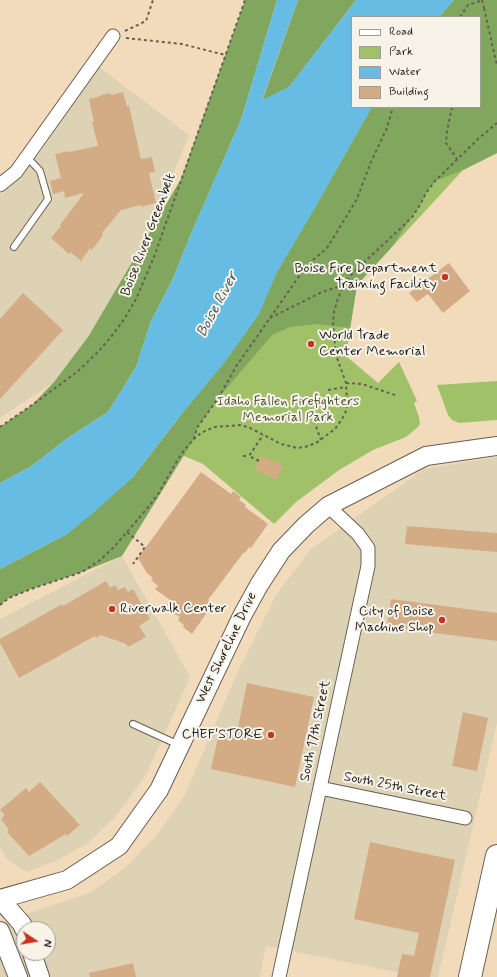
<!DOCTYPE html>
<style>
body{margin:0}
#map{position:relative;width:497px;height:977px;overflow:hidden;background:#f1dbbb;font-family:Mynerve,sans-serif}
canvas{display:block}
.legend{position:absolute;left:351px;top:16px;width:130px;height:92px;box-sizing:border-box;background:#f7f3e8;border:1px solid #9f9d96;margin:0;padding:5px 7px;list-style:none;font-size:12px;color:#1c1c1c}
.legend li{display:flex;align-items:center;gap:8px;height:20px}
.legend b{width:20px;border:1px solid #9f9d96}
.north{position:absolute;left:16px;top:921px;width:40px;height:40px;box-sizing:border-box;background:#f7f3e8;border:1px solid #9f9d96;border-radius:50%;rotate:102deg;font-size:11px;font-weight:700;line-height:16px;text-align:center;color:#1c1c1c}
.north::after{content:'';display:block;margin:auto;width:14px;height:18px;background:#c8321e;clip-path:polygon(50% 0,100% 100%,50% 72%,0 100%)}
</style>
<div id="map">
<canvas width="497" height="977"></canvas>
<ul class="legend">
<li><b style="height:5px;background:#fff"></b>Road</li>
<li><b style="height:11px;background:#a1c169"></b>Park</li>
<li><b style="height:11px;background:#66bce3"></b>Water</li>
<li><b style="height:11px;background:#d3ac85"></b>Building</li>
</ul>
<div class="north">N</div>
</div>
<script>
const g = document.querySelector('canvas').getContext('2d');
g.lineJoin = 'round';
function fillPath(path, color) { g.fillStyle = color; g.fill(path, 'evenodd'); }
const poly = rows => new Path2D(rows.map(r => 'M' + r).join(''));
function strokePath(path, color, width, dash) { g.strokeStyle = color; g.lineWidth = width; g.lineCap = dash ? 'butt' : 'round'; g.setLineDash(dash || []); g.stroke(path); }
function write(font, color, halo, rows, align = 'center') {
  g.font = font + ' Mynerve,sans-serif'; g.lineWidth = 4; g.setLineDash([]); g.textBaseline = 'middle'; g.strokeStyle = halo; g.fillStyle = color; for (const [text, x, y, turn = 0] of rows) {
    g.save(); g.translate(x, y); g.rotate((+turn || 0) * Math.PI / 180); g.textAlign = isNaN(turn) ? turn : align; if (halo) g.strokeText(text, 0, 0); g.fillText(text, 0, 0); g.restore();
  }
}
const built = poly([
 [99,67,189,135,152,228,88,337,54,382,0,418,0,195,9,188,24,172,40,153,72,105],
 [497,457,497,723,438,977,421,977,266,946,260,977,0,977,0,923,91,892,125,868,158,834,185,795,238,671,276,595,310,550,424,469],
 [24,929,48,929,48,953,24,953],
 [122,556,190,677,147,773,117,815,87,844,53,862,26,872,6,858,0,847,0,619]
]);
const green = poly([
 [454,0,497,0,497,153,463,170,357,285,346,356,378,383,399,362,417,401,414,403,419,417,420,424,418,427,406,437,373,450,339,470,296,502,274,524,203,464,184,456,180,416,277,272,372,107,480,107,480,17,439,17],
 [497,381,497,420,459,423,452,420,448,415,437,385]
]);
const forest = poly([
 [245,0,277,0,241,120,190,236,172,281,151,321,136,367,108,412,69,437,30,467,0,483,0,427,32,405,54,382,88,337,181,179],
 [298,0,356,0,289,87,262,101],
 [454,0,497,0,497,153,463,170,435,181,426,193,420,205,391,248,357,285,350,328,317,324,290,327,272,335,219,397,197,428,194,439,122,556,82,572,31,589,9,598,0,605,0,569,67,534,133,477,180,416,224,363,259,314,277,272,316,206,372,107,480,107,480,17,439,17]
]);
const water = poly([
 [277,0,298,0,262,100,289,87,356,0,454,0,439,17,352,17,352,107,372,107,316,206,277,272,259,314,224,363,180,416,133,477,92,514,67,534,0,569,0,483,30,467,69,437,108,412,136,367,151,321,172,281,190,236,241,120]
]);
const building = poly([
 [123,92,127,107,129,106,141,159,152,157,155,172,149,173,156,203,141,207,141,205,121,210,102,233,103,235,92,250,90,248,81,261,70,252,69,254,51,238,61,226,60,225,84,193,65,198,64,191,53,194,50,181,61,178,55,154,69,151,69,152,98,146,92,122,94,122,89,99,101,96,100,95,110,93,110,95],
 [449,263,470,291,443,313,428,294,417,302,409,293],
 [23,293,63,330,0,399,0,319],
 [262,455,283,466,276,480,255,469],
 [201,472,231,494,233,491,241,497,239,500,246,505,245,507,268,524,251,548,249,547,245,553,244,552,208,600,213,604,192,634,183,627,184,625,178,620,180,617,173,613,174,611,167,605,170,600,155,589,158,586,151,580,153,578,147,573,138,558],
 [407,526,497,533,497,552,405,544],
 [106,581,110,588,115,585,118,590,125,587,128,592,133,589,150,619,139,626,146,637,128,647,126,644,101,635,96,638,95,636,19,678,0,643,0,639,62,604,63,606],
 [391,599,497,613,497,641,387,627],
 [247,683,314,697,295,787,211,769,219,733,236,737],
 [463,712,488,718,477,771,452,766],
 [40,782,80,825,67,836,66,834,29,856,7,832,9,830,1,819,5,815,0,810,26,788,29,792],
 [370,842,455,860,430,977,397,977,402,954,414,956,419,933,354,919],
 [133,963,136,977,90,977,89,973]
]);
const path = poly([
 [484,8,497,66],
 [460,17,468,5,483,0],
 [125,31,146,21,153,0],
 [126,38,182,44,225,55],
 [452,107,447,131,446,143,457,159],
 [270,318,322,292,344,285],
 [346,383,362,384,395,395],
 [328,390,346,387],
 [314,421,321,440],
 [0,427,32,405,77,372,98,352,111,337,125,318,136,299,154,257,245,0],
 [194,439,197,428,219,397,237,365,307,265,327,248,357,199,370,164,387,128,393,107],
 [243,456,249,456],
 [259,461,249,456,263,435],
 [127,532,145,547,133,564],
 [0,605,9,598,31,589,82,572,99,561,114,547,145,511,157,496,178,459,186,448,194,439,201,433,207,430,215,427,240,425,248,427,256,431,281,444,297,448,305,447,316,443,335,429,342,419,346,411,347,402,346,383,336,355,333,323,334,312,338,298,344,285,350,276,358,268,402,227,413,216,420,205,426,193,435,181,478,139,497,123]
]);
const service = poly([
 [14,247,48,199,40,171,27,157],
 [133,724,179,745]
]);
const minor = poly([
 [0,185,16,172,113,36],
 [320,788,465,818],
 [279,977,368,566,368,548,358,534,328,506]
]);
const secondary = poly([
 [0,899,67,880,119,846,159,790,242,616,259,585,281,551,306,525,328,506,426,456,497,446],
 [0,899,22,924,24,929],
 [0,931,18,977],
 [32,953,40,977]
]);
const motorway = poly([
 [470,977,497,856]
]);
const pathBridge = poly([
 [482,0,484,8]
]);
const markers = [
 [445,277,4,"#c8321e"],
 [311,344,4,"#c8321e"],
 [112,609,4,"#c8321e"],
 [442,620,4,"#c8321e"],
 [271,735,4,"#c8321e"]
];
const streetNames = [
 ["Boise River Greenbelt",149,235,-69],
 ["West Shoreline Drive",227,648,-64],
 ["South 17th Street",316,731,-78],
 ["South 25th Street",395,787,11]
];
const poiNames = [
 ["Boise Fire Department",437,269],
 ["Training Facility",437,285],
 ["World Trade",319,336,"left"],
 ["Center Memorial",319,352,"left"],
 ["Riverwalk Center",120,609,"left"],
 ["City of Boise",434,612],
 ["Machine Shop",434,628],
 ["CHEF'STORE",263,735]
];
const parkNames = [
 ["Idaho Fallen Firefighters",288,402],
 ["Memorial Park",288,418]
];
const waterNames = [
 ["Boise River",218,305,-62]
];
fillPath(built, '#ded2b4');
fillPath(green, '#a1c169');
fillPath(forest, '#80a75d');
fillPath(water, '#66bce3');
fillPath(building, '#d3ac85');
strokePath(service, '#675f54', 8);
strokePath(minor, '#675f54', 15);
strokePath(secondary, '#675f54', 20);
strokePath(motorway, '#675f54', 24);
strokePath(path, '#675f54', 2, [3, 3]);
strokePath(service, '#fff', 6);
strokePath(minor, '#fff', 13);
strokePath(secondary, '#fff', 18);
strokePath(motorway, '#fff', 22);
strokePath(pathBridge, '#675f54', 2, [3, 3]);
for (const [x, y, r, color] of markers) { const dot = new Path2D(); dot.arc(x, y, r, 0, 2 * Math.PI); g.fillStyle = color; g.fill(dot); strokePath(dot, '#f7f3e8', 1.5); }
write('14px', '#1c1c1c', '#f7f3e8', streetNames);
write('14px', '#1c1c1c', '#f7f3e8', poiNames, 'right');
write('14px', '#4b5637', '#f7f3e8', parkNames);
write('italic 15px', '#365462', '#f7f3e8', waterNames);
</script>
